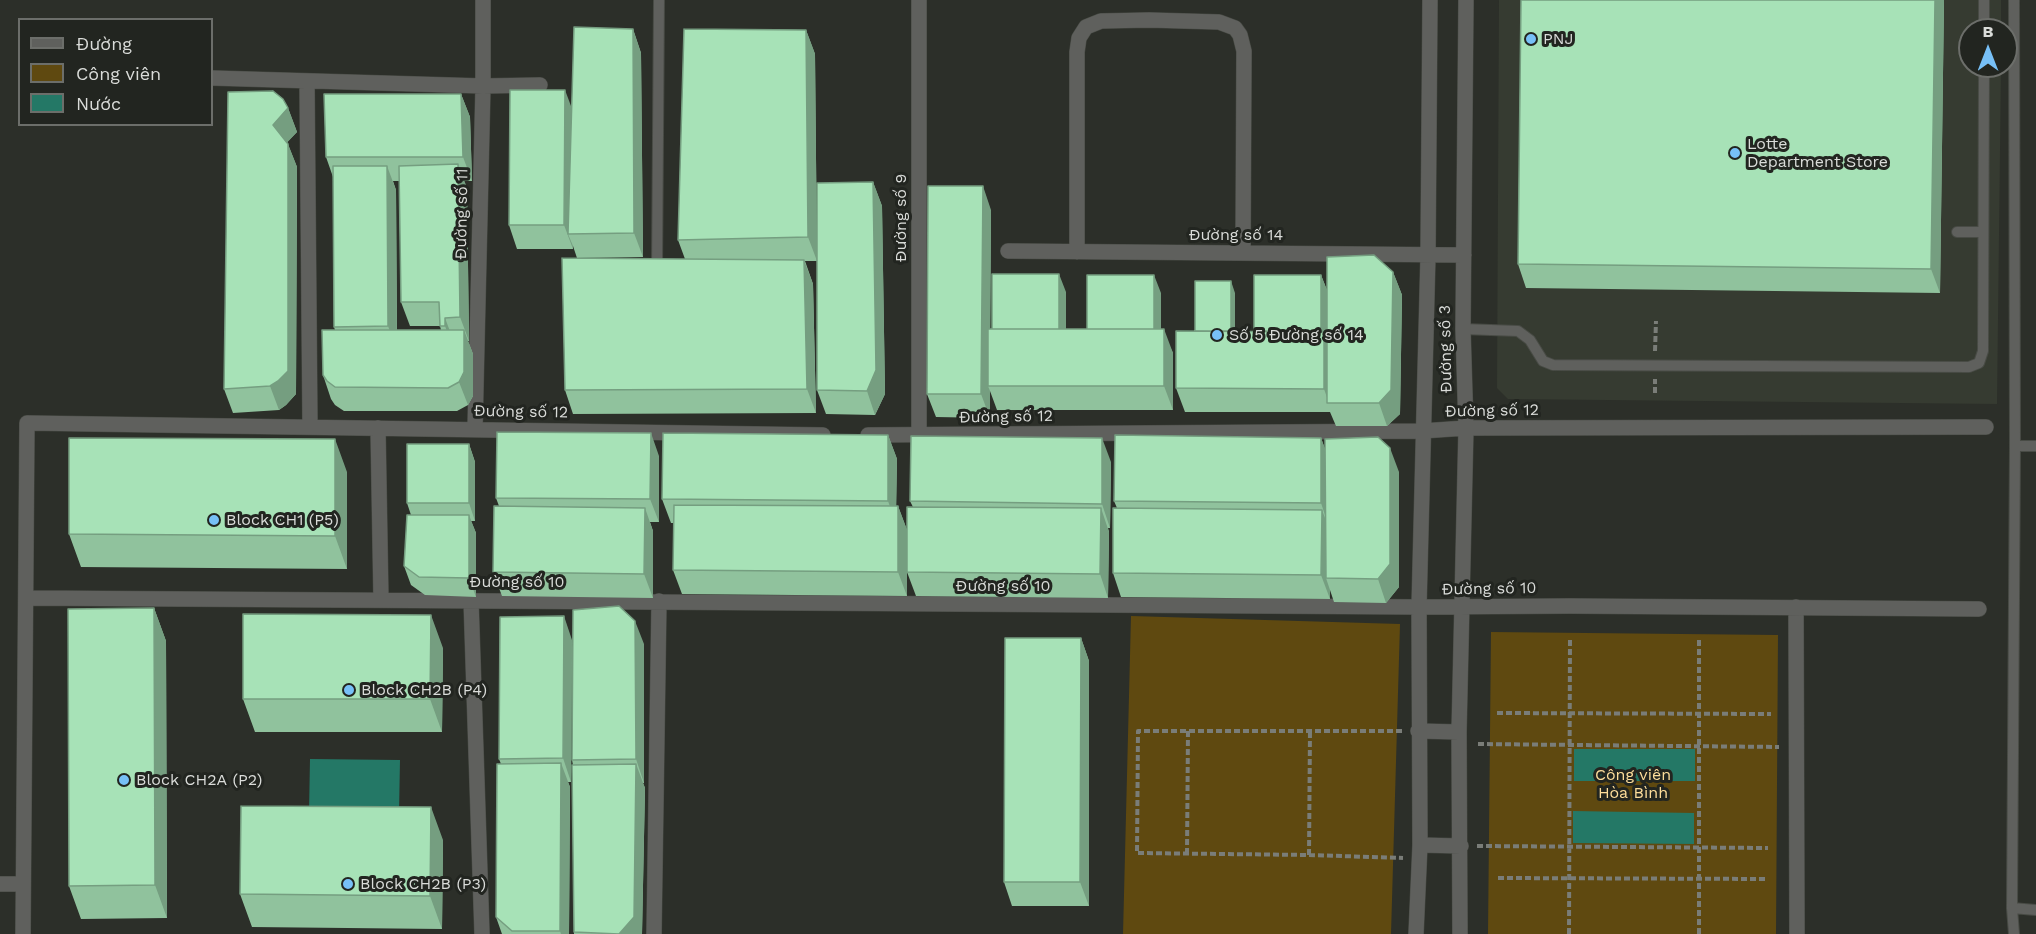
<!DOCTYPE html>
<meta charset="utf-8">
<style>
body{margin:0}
#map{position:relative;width:2036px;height:934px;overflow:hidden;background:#2c2f29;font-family:"Work Sans",sans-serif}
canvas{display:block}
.legend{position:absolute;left:18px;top:18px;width:195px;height:108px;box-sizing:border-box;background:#222520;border:2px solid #6c6e6a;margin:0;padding:8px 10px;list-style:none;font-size:18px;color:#dadcd9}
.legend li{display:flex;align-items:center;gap:12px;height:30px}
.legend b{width:30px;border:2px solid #6c6e6a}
.north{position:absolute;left:1958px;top:18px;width:60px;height:60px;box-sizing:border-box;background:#222520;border:2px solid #6c6e6a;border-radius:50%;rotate:0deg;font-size:16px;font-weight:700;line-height:24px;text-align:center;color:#dadcd9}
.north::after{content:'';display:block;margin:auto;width:21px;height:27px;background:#77c0f7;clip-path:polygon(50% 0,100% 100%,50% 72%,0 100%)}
</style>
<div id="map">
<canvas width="2036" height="934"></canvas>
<ul class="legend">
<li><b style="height:8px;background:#5f605d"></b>Đường</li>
<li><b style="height:16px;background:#5f4910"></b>Công viên</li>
<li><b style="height:16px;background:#247866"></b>Nước</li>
</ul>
<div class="north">B</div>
</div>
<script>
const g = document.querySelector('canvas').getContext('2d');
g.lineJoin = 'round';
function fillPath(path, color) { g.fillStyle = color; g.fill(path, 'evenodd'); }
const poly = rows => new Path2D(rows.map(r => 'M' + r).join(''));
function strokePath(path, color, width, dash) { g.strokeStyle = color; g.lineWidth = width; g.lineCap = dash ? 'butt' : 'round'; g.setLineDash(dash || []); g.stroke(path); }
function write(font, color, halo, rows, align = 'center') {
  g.font = font + ' "Work Sans",sans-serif'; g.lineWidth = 6; g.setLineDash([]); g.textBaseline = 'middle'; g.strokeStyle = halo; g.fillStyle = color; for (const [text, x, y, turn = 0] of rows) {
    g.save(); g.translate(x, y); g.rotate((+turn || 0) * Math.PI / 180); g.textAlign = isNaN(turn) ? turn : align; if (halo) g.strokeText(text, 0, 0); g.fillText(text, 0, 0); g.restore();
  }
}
const built = poly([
 [1499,0,2001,0,2001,30,1970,30,1970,66,2001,66,1997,404,1508,399,1497,388]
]);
const green = poly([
 [1131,616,1400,624,1391,934,1123,934],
 [1491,632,1778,635,1776,934,1488,934]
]);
const water = poly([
 [1574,749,1695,749,1695,781,1574,781],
 [310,759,400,760,399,814,309,813],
 [1573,811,1694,813,1694,844,1573,843]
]);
const path = poly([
 [1655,351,1656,321],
 [1655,393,1655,379],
 [1497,713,1771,714],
 [1402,731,1138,731,1137,853,1309,855,1403,858],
 [1478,744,1779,747],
 [1477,846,1768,848],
 [1187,854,1188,731],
 [1309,855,1310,731],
 [1498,878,1767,879],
 [1569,934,1570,638],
 [1699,934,1699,639]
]);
const lane = poly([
 [2014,0,2015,446],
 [1984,30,1984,0],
 [1957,232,1982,232],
 [657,271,659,0],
 [1463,329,1518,331,1530,340,1543,361,1553,365,1969,367,1979,363,1983,351,1984,66],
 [2012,908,2036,910],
 [2014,934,2012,908,2015,446,2036,446]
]);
const street = poly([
 [919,0,919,436],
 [212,78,483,86,540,85],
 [307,81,310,427],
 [1008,251,1464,255],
 [1077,252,1077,52,1079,38,1086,27,1101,21,1149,20,1219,22,1235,28,1240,35,1244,51,1243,253],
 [378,428,381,600],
 [475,429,483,86,483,0],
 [868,435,1422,431,1466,428,1986,427],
 [27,598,1419,607,1570,606,1979,609],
 [471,600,482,934],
 [1796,607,1797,934],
 [1418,731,1459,732],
 [1420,845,1461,846],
 [0,884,22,884],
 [23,934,27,423,823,435],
 [654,934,659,601],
 [1416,934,1420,845,1419,607,1428,255,1430,0],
 [1460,934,1459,732,1466,428,1463,329,1466,0]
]);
const wall = poly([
 [1521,0,1944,0,1940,293,1526,288,1518,264],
 [633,29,641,53,643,257,577,258,573,246,573,249,517,249,509,225,572,108],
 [806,30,815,54,817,261,805,261,813,284,816,413,573,414,565,390,685,259,678,240],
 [461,94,470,117,472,181,464,181,467,188,469,341,468,341,473,354,473,396,468,405,457,411,344,411,335,405,331,399,323,375,335,330,334,327,333,177,326,157],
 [393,181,399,181,401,302,410,326,440,326,441,330,397,330,396,190],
 [288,108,297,132,287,142,297,167,296,394,286,405,279,410,233,413,224,389],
 [873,182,882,206,885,394,875,415,826,414,817,390],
 [991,210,990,329,1066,292,1066,329,1087,329,1161,293,1161,329,1173,353,1173,410,997,410,990,391,990,418,936,417,927,394],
 [1393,272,1402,295,1400,414,1387,426,1336,426,1330,412,1185,412,1176,388,1235,293,1235,331,1254,331,1321,275,1327,290],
 [888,435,897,459,896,506,898,506,907,530,907,596,682,594,673,570,673,523,671,523,662,499],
 [1321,438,1325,449,1399,472,1399,587,1386,603,1334,602,1330,590,1330,599,1121,597,1113,573,1117,508,1114,501],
 [469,444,475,462,475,521,471,521,476,533,476,597,425,595,411,585,404,566,411,515,407,503],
 [659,456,659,522,650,522,653,531,653,598,502,596,493,572,499,506,496,498],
 [1111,462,1110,528,1108,528,1109,532,1108,598,916,596,907,572,913,507,910,501],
 [347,472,347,569,81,567,69,534],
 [154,608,166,641,167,918,81,919,69,886],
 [1081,638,1089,661,1089,906,1012,906,1004,882],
 [572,640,571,782,568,782,570,787,569,934,502,934,496,917,501,764,499,759],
 [644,644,644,783,643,783,645,788,642,934,574,934,573,765,572,760],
 [443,648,442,732,255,732,243,699],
 [443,840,442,929,252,927,240,894]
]);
const shadedWall = poly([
 [1935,0,1944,0,1940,293,1931,269],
 [633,29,641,53,643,257,634,233],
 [806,30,815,54,817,261,808,237],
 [565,90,574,114,568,234,573,246,573,249,564,225],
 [461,94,470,117,472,181,463,157],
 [288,108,297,132,281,149,273,125],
 [288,144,297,167,296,394,286,405,279,410,270,386],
 [458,164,467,188,469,341,460,317],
 [387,166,396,190,397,350,388,326],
 [873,182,882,206,885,394,875,415,867,391],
 [983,186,991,210,990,386,988,386,990,391,990,418,981,394],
 [804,260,813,284,816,413,807,389],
 [1393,272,1402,295,1400,414,1387,426,1379,403],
 [1059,274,1066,292,1066,350,1059,332],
 [1154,275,1161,293,1161,351,1154,332],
 [1321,275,1328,293,1329,403,1324,389,1321,333],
 [1231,281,1235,293,1235,351,1231,338],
 [445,318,454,342,454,350,445,326],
 [1164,329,1173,353,1173,410,1164,386],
 [464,330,473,354,473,396,468,405,459,382],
 [651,433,659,456,659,522,650,499],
 [888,435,897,459,896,524,888,501],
 [1102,438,1111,462,1110,528,1102,504],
 [1321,438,1330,462,1329,527,1321,503],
 [335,439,347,472,347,569,335,536],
 [469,444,475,462,475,521,469,503],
 [1390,448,1399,472,1399,587,1386,603,1378,579],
 [898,506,907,530,907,596,898,572],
 [645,508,653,531,653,598,644,574],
 [1101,508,1109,532,1108,598,1100,574],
 [1322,510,1331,534,1326,578,1330,590,1330,599,1321,575],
 [469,515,476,533,476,597,469,578],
 [154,608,166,641,167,918,155,885],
 [431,615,443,648,442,732,430,699],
 [564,616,572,640,571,782,563,758],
 [635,621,644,644,644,783,636,759],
 [1081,638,1089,661,1089,906,1080,882],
 [561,763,570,787,569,934,561,934,560,931],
 [636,764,645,788,642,934,619,934],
 [431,807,443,840,442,929,430,896]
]);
const building = poly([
 [1521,0,1935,0,1931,269,1518,264,1521,0],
 [574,27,633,29,634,233,568,234,574,27],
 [684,29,806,30,808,237,678,240,684,29],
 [510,90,565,90,564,225,509,225,510,90],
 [273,91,283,99,288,108,273,125,288,144,288,371,278,381,270,386,224,389,228,92,273,91],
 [324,94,461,94,463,157,326,157,324,94],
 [458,164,460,317,445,318,445,326,440,326,439,302,401,302,399,166,458,164],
 [333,166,387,166,388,326,334,327,333,166],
 [873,182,876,370,867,391,817,390,817,183,873,182],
 [928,186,983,186,981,394,927,394,928,186],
 [1374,255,1393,272,1391,390,1379,403,1327,403,1327,257,1374,255],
 [562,258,804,260,807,389,565,390,562,258],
 [992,274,1059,274,1059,329,992,329,992,274],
 [1087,275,1154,275,1154,329,1087,329,1087,275],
 [1254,275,1321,275,1321,332,1254,331,1254,275],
 [1195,281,1231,281,1231,331,1195,331,1195,281],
 [988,329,1164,329,1164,386,988,386,988,329],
 [322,330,464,330,464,372,459,382,448,388,335,387,327,381,323,375,322,330],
 [1176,331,1324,332,1324,389,1176,388,1176,331],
 [497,432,651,433,650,499,496,498,497,432],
 [663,433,888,435,888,501,662,499,663,433],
 [1115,435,1321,438,1321,503,1114,501,1115,435],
 [911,436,1102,438,1102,504,910,501,911,436],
 [1378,437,1390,448,1390,564,1378,579,1326,578,1325,439,1378,437],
 [69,438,335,439,335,536,69,534,69,438],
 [407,444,469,444,469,503,407,503,407,444],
 [674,505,898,506,898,572,673,570,674,505],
 [494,506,645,508,644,574,493,572,494,506],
 [907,507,1101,508,1100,574,907,572,907,507],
 [1113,508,1322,510,1321,575,1113,573,1113,508],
 [407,515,469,515,469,578,419,577,404,566,407,515],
 [619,606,635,621,636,759,572,760,573,610,619,606],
 [154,608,155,885,69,886,68,609,154,608],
 [243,614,431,615,430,699,243,699,243,614],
 [564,616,563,758,499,759,500,617,564,616],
 [1005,638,1081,638,1080,882,1004,882,1005,638],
 [561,763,560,931,512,931,496,917,497,764,561,763],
 [636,764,634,917,619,934,574,932,572,765,636,764],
 [241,806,431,807,430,896,240,894,241,806]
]);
const markers = [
 [1531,39,6,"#77c0f7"],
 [1735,153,6,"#77c0f7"],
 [1217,335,6,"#77c0f7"],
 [214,520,6,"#77c0f7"],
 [349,690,6,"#77c0f7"],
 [124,780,6,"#77c0f7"],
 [348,884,6,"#77c0f7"]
];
const poiNames = [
 ["PNJ",1543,39],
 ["Lotte",1747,144],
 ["Department Store",1747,162],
 ["Số 5 Đường số 14",1229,335],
 ["Block CH1 (P5)",226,520],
 ["Block CH2B (P4)",361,690],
 ["Block CH2A (P2)",136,780],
 ["Block CH2B (P3)",360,884]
];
const streetNames = [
 ["Đường số 11",462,214,-89],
 ["Đường số 9",901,218,-90],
 ["Đường số 14",1236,235],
 ["Đường số 3",1446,349,-91],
 ["Đường số 12",1492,411,-1],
 ["Đường số 12",521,412,1],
 ["Đường số 12",1006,417,-1],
 ["Đường số 10",517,582],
 ["Đường số 10",1003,586],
 ["Đường số 10",1489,589,-1]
];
const parkNames = [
 ["Công viên",1633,775],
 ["Hòa Bình",1633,793]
];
fillPath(built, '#363b31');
fillPath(green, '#5f4910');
fillPath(water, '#247866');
strokePath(lane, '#484b45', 12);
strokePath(street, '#484b45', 16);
strokePath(path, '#7a7d78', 4, [6, 3]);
strokePath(lane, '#5f605d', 10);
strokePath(street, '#5f605d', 15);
fillPath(wall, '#90c29d');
fillPath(shadedWall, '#759e80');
fillPath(building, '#a7e2b7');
strokePath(building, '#759e80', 1.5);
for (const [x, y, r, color] of markers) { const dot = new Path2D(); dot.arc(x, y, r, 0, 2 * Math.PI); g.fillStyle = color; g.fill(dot); strokePath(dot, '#222520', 2); }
write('16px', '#dadcd9', '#222520', poiNames, 'left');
write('16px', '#dadcd9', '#222520', streetNames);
write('16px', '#fede9b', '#222520', parkNames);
</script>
